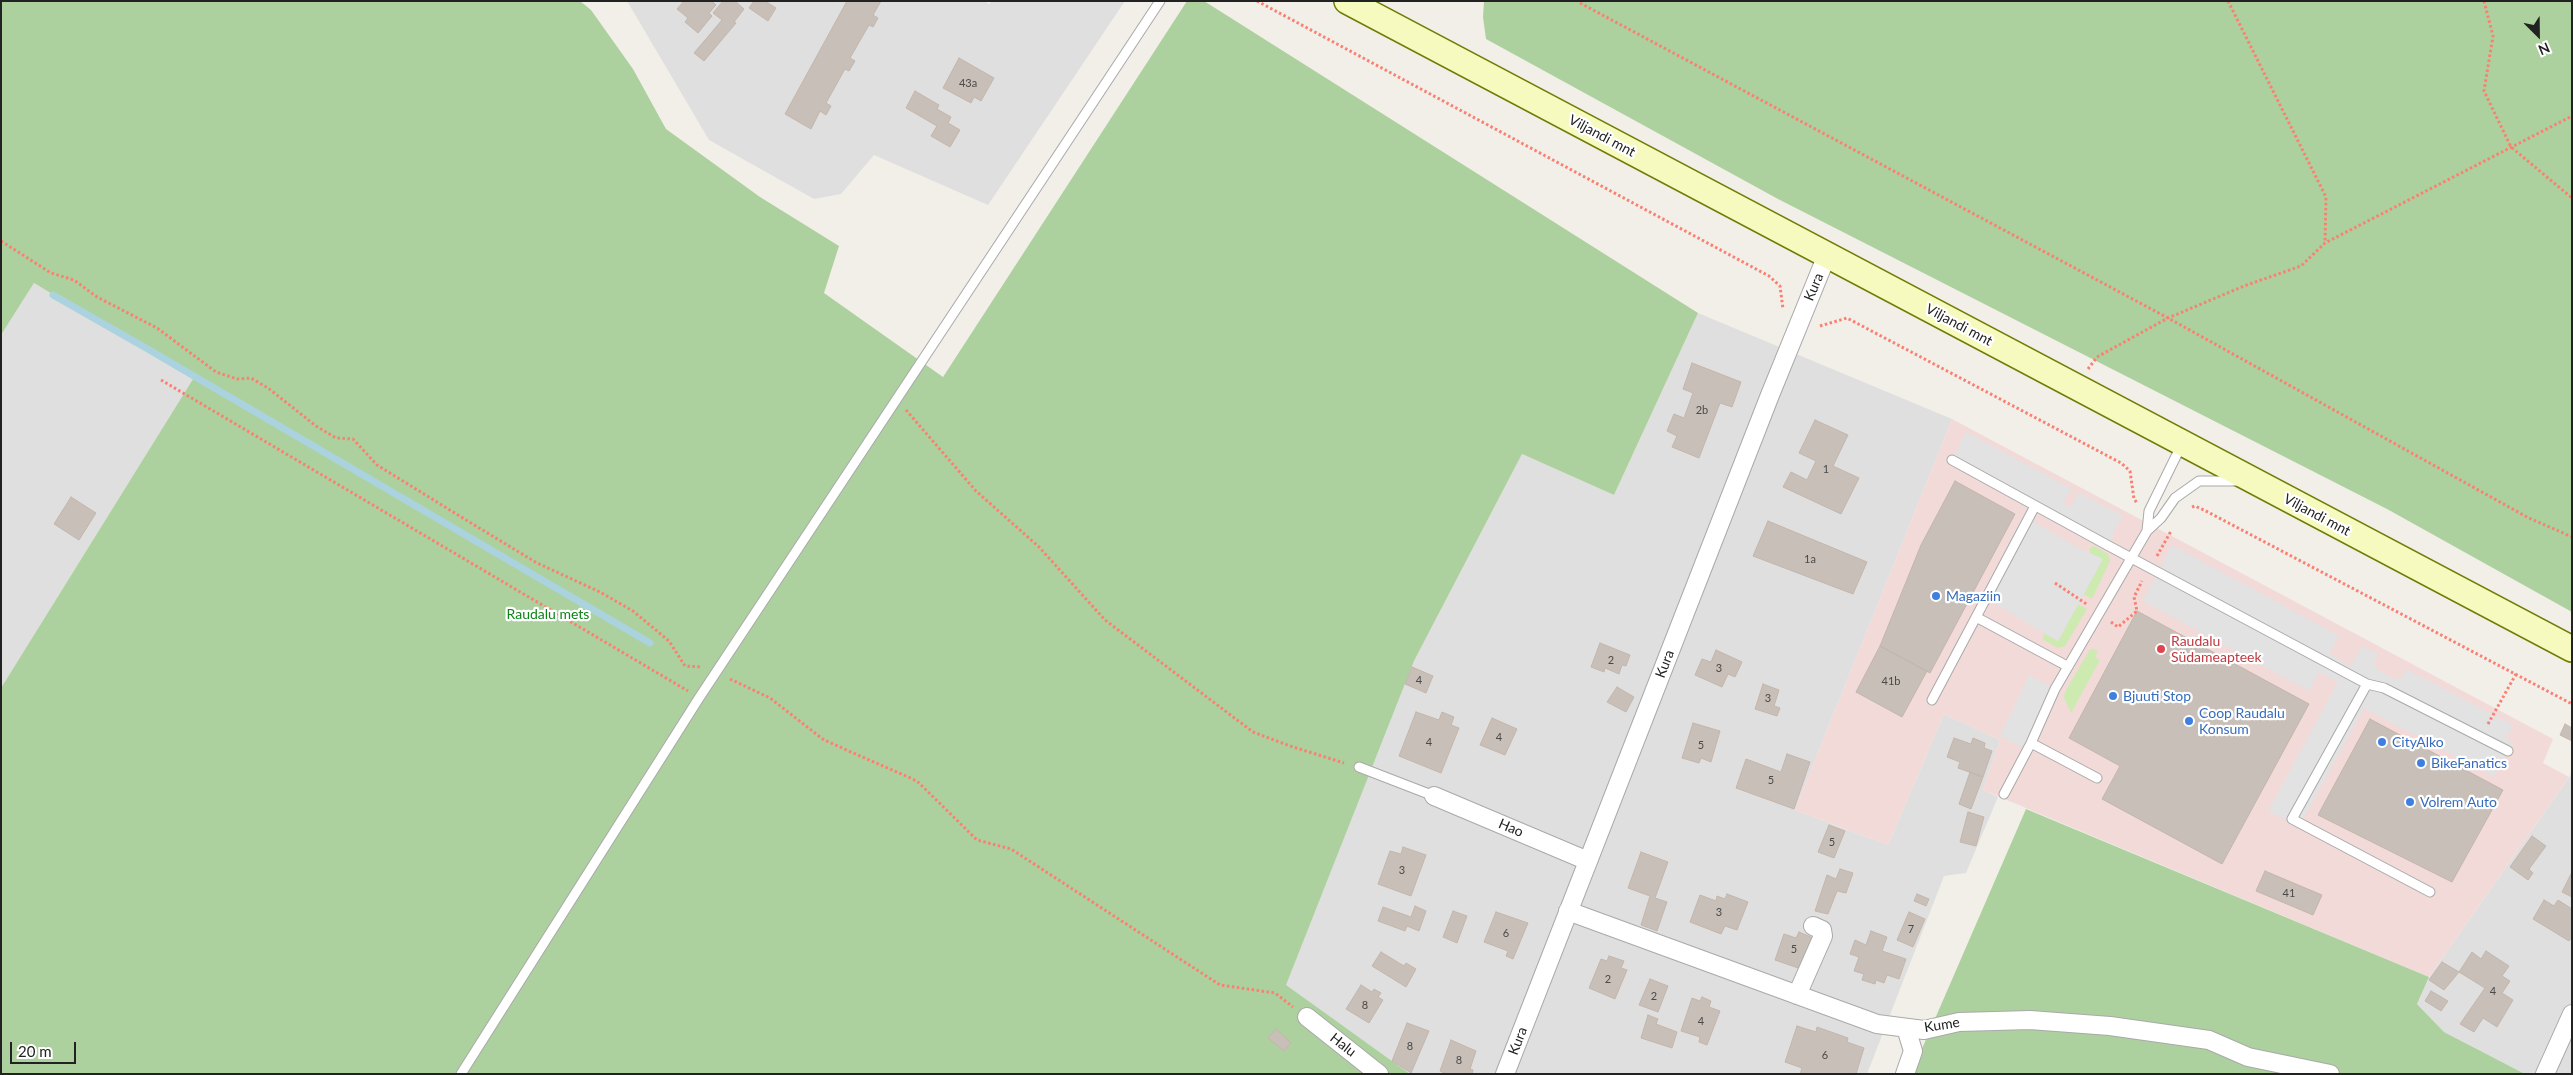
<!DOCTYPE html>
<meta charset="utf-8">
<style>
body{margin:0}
#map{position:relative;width:2573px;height:1075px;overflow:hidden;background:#f2efe9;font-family:Lato,sans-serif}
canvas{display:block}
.frame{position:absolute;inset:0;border:2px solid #222;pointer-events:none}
.north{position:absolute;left:2513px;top:10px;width:50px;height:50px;-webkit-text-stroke:4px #fff;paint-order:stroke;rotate:157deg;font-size:14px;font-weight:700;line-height:20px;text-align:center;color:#222}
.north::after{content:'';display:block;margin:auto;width:18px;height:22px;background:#222;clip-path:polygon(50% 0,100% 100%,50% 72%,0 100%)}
.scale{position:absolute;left:10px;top:1042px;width:66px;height:22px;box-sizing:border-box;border:2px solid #222;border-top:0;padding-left:6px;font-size:15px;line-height:18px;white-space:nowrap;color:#222;-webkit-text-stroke:4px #fff;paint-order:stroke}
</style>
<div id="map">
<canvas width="2573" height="1075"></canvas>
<div class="frame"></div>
<div class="north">N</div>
<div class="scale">20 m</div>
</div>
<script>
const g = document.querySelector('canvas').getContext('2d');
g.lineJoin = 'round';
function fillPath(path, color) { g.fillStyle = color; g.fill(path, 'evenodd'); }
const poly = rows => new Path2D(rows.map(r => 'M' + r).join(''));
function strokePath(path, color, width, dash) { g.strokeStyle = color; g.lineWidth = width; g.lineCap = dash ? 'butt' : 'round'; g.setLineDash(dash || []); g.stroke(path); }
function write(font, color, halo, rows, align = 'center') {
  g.font = font + ' Lato,sans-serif'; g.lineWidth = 4.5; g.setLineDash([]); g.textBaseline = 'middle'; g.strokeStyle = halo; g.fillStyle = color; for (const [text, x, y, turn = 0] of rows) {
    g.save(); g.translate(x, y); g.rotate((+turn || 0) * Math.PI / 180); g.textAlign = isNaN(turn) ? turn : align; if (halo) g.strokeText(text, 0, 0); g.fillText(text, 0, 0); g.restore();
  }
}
const residential = poly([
 [627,1,984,1,989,4,992,1,1125,1,988,205,874,155,841,194,814,199,709,140],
 [34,283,193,379,1,688,1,335],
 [1698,313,1952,419,1795,810,1888,845,1944,714,2000,740,1983,790,1998,797,1966,873,1944,876,1867,1074,1410,1074,1285,986,1414,661,1522,454,1614,495],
 [2572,773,2572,1074,2525,1074,2444,1032,2417,1004,2429,977]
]);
const commercial = poly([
 [1952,419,2553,739,2543,763,2569,777,2429,977,1983,790,2000,740,1944,714,1888,845,1795,810]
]);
const grass = poly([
 [2094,546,2108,554,2110,561,2092,599,2083,594,2102,559,2090,553,2090,548],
 [2078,604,2087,609,2065,646,2058,648,2043,640,2044,633,2058,641],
 [2090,649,2098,650,2095,657,2100,660,2071,713,2064,698,2065,692]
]);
const forest = poly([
 [1,1,580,1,591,10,633,69,666,129,760,197,839,246,824,293,943,377,1187,1,1204,1,1698,313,1614,495,1522,454,1414,661,1286,985,1410,1074,1,1074,1,688,193,379,34,283,1,335],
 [1484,1,2572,1,2572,612,2387,509,1778,199,1486,39,1483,17],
 [2026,809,2429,977,2417,1004,2444,1032,2525,1074,1911,1074]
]);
const parking = poly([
 [1966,432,2072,489,2063,503,2070,507,2079,493,2123,516,2107,545,1952,460],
 [2028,518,2076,547,2103,559,2058,641,1985,598],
 [2172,545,2339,636,2329,654,2351,666,2362,646,2378,654,2374,662,2377,669,2395,679,2402,677,2406,669,2513,725,2506,739,2513,743,2494,777,2364,708,2299,826,2268,811,2338,682,2319,672,2309,691,2143,601],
 [2029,675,2055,689,2027,750,2000,736]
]);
const stream = poly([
 [53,295,146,348,650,643]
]);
const building = poly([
 [684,1,712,1,716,5,709,13,712,16,698,33,685,22,688,18,677,9,684,1],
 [723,1,735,1,744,9,734,22,736,23,704,61,694,53,722,20,713,13,723,1],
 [754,1,765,1,776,8,768,21,749,8,754,1],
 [847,1,881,1,873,15,878,18,873,27,869,25,850,58,855,61,849,71,845,69,826,103,831,106,826,115,820,111,811,129,785,114,847,1],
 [959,58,994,78,981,101,974,97,971,103,943,88,959,58],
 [915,91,939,105,937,109,951,117,948,123,960,130,950,147,931,136,937,126,906,108,915,91],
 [1692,363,1741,382,1732,407,1720,403,1699,458,1672,447,1677,436,1667,431,1674,414,1684,418,1693,393,1683,389,1692,363],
 [1815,420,1848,435,1833,466,1859,478,1841,514,1783,487,1791,472,1807,480,1816,461,1799,453,1815,420],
 [1955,481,2015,514,1930,673,1880,646,1921,545,1955,481],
 [71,497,96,513,79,540,54,524,71,497],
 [1768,521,1867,562,1853,594,1753,556,1768,521],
 [2137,611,2309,704,2222,864,2102,799,2120,766,2069,738,2137,611],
 [1600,643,1630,655,1626,666,1622,665,1619,674,1605,668,1604,672,1591,667,1600,643],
 [1880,646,1927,671,1902,717,1856,692,1880,646],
 [1716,650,1742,662,1735,677,1728,674,1722,687,1695,675,1702,659,1711,662,1716,650],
 [1412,667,1433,676,1426,693,1405,684,1412,667],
 [1763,684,1779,690,1774,706,1780,708,1777,716,1755,709,1763,684],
 [1617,687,1634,697,1626,712,1607,702,1617,687],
 [1416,712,1439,720,1442,712,1454,717,1451,725,1459,728,1441,773,1399,756,1416,712],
 [1492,718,1517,729,1505,755,1480,745,1492,718],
 [2370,719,2503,790,2452,882,2318,815,2370,719],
 [1693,723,1720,731,1711,762,1701,758,1699,763,1682,758,1693,723],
 [2565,724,2572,728,2572,741,2560,735,2565,724],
 [1954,738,1971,744,1973,738,1985,743,1984,748,1992,751,1983,777,1958,768,1960,762,1947,757,1954,738],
 [1787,754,1810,762,1794,809,1736,788,1746,759,1781,772,1787,754],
 [1970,772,1983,777,1971,809,1959,804,1970,772],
 [1968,812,1984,817,1976,846,1960,842,1968,812],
 [1829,825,1845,831,1834,858,1818,852,1829,825],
 [2532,836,2546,846,2529,869,2533,873,2528,880,2510,867,2532,836],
 [1403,847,1426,855,1411,896,1378,884,1390,851,1401,854,1403,847],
 [1641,852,1668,862,1655,898,1667,902,1657,931,1641,925,1650,896,1628,888,1641,852],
 [1840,869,1853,873,1846,893,1837,891,1828,914,1815,911,1827,875,1836,879,1840,869],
 [2265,871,2322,895,2313,915,2256,891,2265,871],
 [2572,872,2572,897,2562,892,2572,872],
 [1727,894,1748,902,1737,930,1725,926,1721,934,1690,922,1700,895,1716,901,1717,896,1725,899,1727,894],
 [1917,894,1929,899,1926,906,1914,901,1917,894],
 [2544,900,2554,906,2558,900,2572,909,2572,937,2569,941,2533,919,2544,900],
 [1415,906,1426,911,1419,931,1407,926,1405,931,1378,921,1383,907,1411,917,1415,906],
 [1453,911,1467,916,1457,943,1443,937,1453,911],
 [1496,912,1528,923,1513,959,1506,956,1508,951,1484,942,1496,912],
 [1909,912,1925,919,1913,947,1897,940,1909,912],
 [1871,931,1887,937,1882,951,1906,959,1899,979,1887,975,1884,983,1876,980,1875,984,1862,980,1864,974,1854,971,1859,957,1850,954,1855,940,1866,945,1871,931],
 [1799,932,1813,938,1801,969,1775,960,1784,934,1796,938,1799,932],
 [2486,951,2509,966,2502,976,2510,981,2502,993,2513,1000,2497,1027,2483,1018,2474,1032,2460,1024,2485,988,2459,972,2472,952,2481,959,2486,951],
 [1381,952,1404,966,1406,963,1416,969,1406,987,1372,966,1381,952],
 [1609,956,1624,961,1621,968,1627,970,1615,999,1589,988,1601,959,1607,961,1609,956],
 [2442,962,2459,972,2444,990,2429,980,2442,962],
 [1650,979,1668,986,1658,1012,1639,1005,1650,979],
 [1361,985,1372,992,1374,989,1381,993,1378,997,1383,1000,1369,1023,1346,1009,1361,985],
 [2431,991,2448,1001,2441,1011,2425,1001,2431,991],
 [1702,997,1711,1001,1709,1007,1720,1011,1707,1045,1699,1042,1700,1037,1681,1031,1692,998,1700,1001,1702,997],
 [1648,1015,1658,1019,1656,1024,1677,1032,1672,1048,1641,1038,1648,1015],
 [1407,1023,1429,1031,1411,1073,1392,1061,1407,1023],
 [1797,1026,1816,1032,1817,1027,1848,1038,1847,1042,1864,1048,1856,1074,1800,1074,1802,1068,1785,1062,1797,1026],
 [1276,1029,1291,1043,1284,1051,1268,1038,1276,1029],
 [1451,1040,1476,1051,1470,1069,1473,1070,1472,1074,1446,1074,1440,1071,1451,1040]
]);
const path = poly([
 [1257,1,1769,276,1780,286,1783,309],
 [2228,1,2326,197,2325,243],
 [2484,1,2493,36,2484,91,2511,147,2572,198],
 [1580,3,2168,318,2527,517,2572,537],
 [1,241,51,273,74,280,97,297,157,328,216,372,237,379,251,378,268,388,316,426,336,438,353,439,377,465,466,520,537,563,600,592,633,611,669,641,685,666,702,667],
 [1820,326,1847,318,2121,463,2130,471,2134,499,2137,503],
 [2088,369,2097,357,2168,318,2244,286,2301,266,2325,243,2572,116],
 [161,380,688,691],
 [906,410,976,491,1039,547,1105,620,1253,732,1290,746,1344,763],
 [2192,507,2195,506,2204,510,2572,704],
 [2157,556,2171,531],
 [2055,583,2088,605],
 [2111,622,2118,627,2137,611,2134,597,2142,581],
 [730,679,770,698,824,740,917,781,977,840,1011,849,1220,985,1275,993,1293,1007],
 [2488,724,2516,674]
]);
const service = poly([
 [1952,460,2107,545,2367,684,2384,688,2508,751],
 [2147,531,2161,518,2175,498,2199,481,2238,481],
 [1976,617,2067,666],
 [2367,684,2292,819,2430,892],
 [1932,700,2035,506],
 [2031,743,2097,778],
 [1359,767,1434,796],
 [2004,794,2031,743,2055,689,2147,531,2149,511,2182,444],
 [461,1074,699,698,1160,1]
]);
const minor = poly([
 [1434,796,1588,861],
 [1568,911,1877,1024,1924,1030,1959,1022,2030,1020,2110,1026,2209,1040,2248,1057,2330,1074],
 [1797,995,1823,936,1822,930,1813,926],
 [1307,1017,1379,1074],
 [1505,1074,1770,395,1827,255],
 [1905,1074,1913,1051,1906,1028],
 [2545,1074,2572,1014]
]);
const secondary = poly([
 [1347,1,2572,649]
]);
const markers = [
 [1936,596,5,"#3f7fe0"],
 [2161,649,5,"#e0444e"],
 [2113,696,5,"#3f7fe0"],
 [2189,721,5,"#3f7fe0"],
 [2382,742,5,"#3f7fe0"],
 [2421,763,5,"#3f7fe0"],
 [2410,802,5,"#3f7fe0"]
];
const numberNames = [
 ["43a",968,83],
 ["2b",1702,410],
 ["1",1826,469],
 ["1a",1810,559],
 ["2",1611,660],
 ["3",1719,668],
 ["4",1419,680],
 ["41b",1891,681],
 ["3",1768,698],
 ["4",1499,737],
 ["4",1429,742],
 ["5",1701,745],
 ["5",1771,780],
 ["5",1832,842],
 ["3",1402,870],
 ["41",2289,893],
 ["3",1719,912],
 ["7",1911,929],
 ["6",1506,933],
 ["5",1794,949],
 ["2",1608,979],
 ["4",2493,991],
 ["2",1654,996],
 ["8",1365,1005],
 ["4",1701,1021],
 ["8",1410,1046],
 ["6",1825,1055],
 ["8",1459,1060]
];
const streetNames = [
 ["Viljandi mnt",1602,136,28],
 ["Kura",1814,287,-67],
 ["Viljandi mnt",1959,325,28],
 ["Viljandi mnt",2317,515,28],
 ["Kura",1665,664,-69],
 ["Hao",1511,828,23],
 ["Kume",1942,1025,-9],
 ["Kura",1518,1041,-69],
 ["Halu",1343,1045,38]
];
const shopNames = [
 ["Magaziin",1946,596],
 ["Bjuuti Stop",2123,696],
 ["Coop Raudalu",2199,713],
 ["Konsum",2199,729],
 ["CityAlko",2392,742],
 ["BikeFanatics",2431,763],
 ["Volrem Auto",2420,802]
];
const parkNames = [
 ["Raudalu mets",548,614]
];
const healthNames = [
 ["Raudalu",2171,641],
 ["Südameapteek",2171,657]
];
fillPath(residential, '#e0dfdf');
fillPath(commercial, '#f2dad9');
fillPath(grass, '#cdebb0');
fillPath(forest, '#add19e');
fillPath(parking, '#e2e2e2');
strokePath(stream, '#aad3df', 7);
fillPath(building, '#c7bfb8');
strokePath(building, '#c4b6ab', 1);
strokePath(service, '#a9a9a9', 11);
strokePath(minor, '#a9a9a9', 20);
strokePath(secondary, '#707d05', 28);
strokePath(path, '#fa8072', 3, [2.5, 2.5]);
strokePath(service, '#fff', 9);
strokePath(minor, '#fff', 18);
strokePath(secondary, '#f7fabf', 25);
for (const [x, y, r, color] of markers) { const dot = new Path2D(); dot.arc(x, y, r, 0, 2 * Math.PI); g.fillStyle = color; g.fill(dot); strokePath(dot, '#fff', 2); }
write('11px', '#4b4948', null, numberNames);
write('14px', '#222', '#fff', streetNames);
write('14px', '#366cbe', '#fff', shopNames, 'left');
write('14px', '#0c8416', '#fff', parkNames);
write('14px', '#be3a42', '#fff', healthNames, 'left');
</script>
